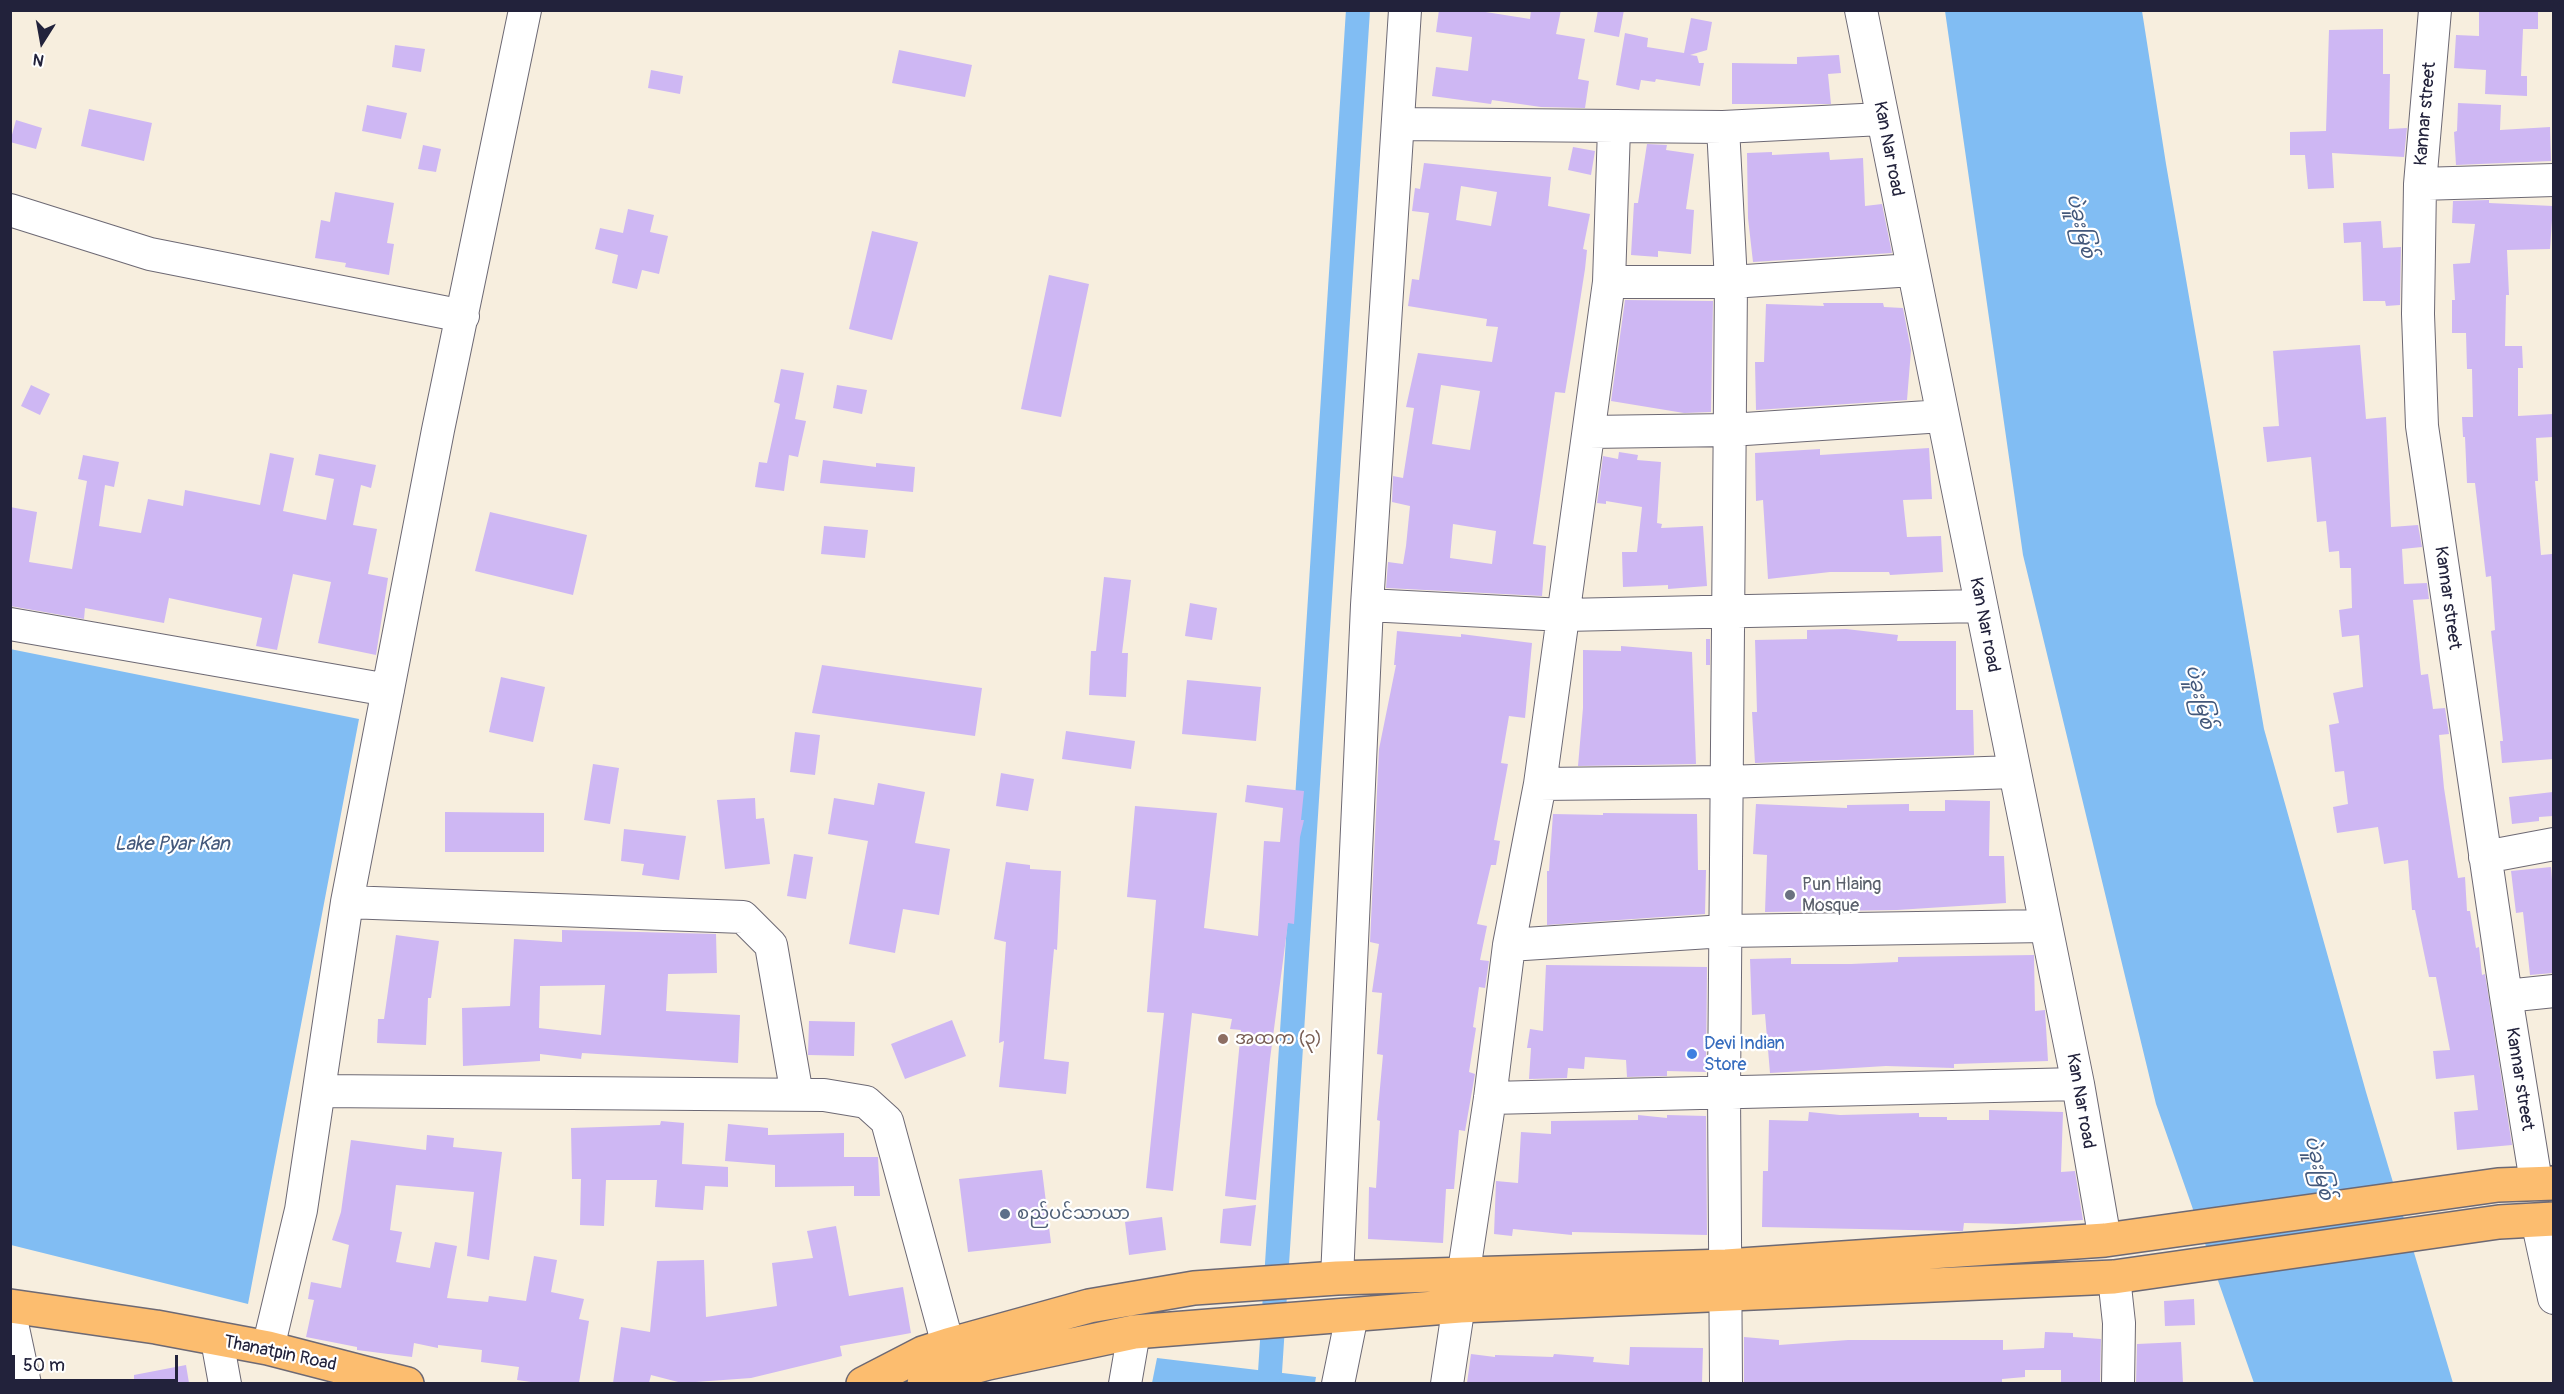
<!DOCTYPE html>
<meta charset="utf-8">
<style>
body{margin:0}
#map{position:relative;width:2564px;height:1394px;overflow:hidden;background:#f7eede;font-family:Pangolin,sans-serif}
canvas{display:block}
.frame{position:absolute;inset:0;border:12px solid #22223b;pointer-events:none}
.north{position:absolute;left:12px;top:12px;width:60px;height:60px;-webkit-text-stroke:4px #fff;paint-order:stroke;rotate:191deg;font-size:16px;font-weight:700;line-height:24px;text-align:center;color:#22223b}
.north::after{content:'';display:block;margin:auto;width:21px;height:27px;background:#22223b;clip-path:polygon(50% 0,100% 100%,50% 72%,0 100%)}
.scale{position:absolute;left:12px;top:1355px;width:166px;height:27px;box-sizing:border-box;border:3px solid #22223b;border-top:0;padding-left:8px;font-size:18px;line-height:21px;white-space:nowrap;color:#22223b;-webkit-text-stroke:4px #fff;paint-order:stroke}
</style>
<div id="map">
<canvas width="2564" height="1394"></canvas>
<div class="frame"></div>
<div class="north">N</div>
<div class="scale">50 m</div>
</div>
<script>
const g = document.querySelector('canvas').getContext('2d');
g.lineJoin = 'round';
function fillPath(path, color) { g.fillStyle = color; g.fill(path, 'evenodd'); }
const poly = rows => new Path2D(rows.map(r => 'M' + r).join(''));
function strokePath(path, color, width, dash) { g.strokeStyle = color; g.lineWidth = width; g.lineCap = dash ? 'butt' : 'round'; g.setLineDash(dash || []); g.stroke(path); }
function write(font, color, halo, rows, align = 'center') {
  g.font = font + ' Pangolin,"Noto Sans Myanmar",sans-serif'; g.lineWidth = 4.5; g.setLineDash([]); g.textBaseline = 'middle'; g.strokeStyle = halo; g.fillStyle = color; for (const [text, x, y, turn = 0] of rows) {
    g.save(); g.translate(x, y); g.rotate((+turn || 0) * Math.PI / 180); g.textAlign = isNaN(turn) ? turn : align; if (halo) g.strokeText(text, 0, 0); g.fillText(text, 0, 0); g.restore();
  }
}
const water = poly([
 [1945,11,2142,11,2166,164,2264,729,2366,1092,2453,1383,2254,1383,2156,1104,2023,555],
 [10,649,359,719,248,1304,11,1245],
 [1157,1358,1316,1377,1315,1383,1152,1383]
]);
const canal = poly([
 [1270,1372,1358,10]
]);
const building = poly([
 [1439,10,1473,10,1530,19,1531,10,1561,10,1556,34,1585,39,1578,79,1589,81,1585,108,1541,107,1492,100,1491,104,1432,96,1436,67,1468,71,1472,37,1436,32],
 [1598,10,1624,10,1619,37,1594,32],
 [2479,10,2538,10,2538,29,2523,29,2521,76,2527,76,2527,96,2485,94,2486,70,2454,68,2456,35,2479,36],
 [1691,18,1712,22,1707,50,1690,55,1697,56,1699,63,1704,63,1700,86,1656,79,1655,82,1641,80,1639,90,1616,85,1625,33,1648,38,1647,47,1684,53],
 [2383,29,2383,74,2390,74,2389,129,2407,128,2404,157,2332,153,2334,188,2308,189,2305,155,2290,155,2290,132,2326,131,2329,30],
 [395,45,425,49,421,72,392,67],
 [899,50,972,65,965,97,892,83],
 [1839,55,1841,73,1828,74,1831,104,1732,104,1732,63,1797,64,1797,57],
 [651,70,683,76,680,94,648,88],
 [2458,103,2501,105,2500,130,2550,127,2551,161,2456,165,2454,132,2457,131],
 [367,105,407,113,401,139,362,131],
 [89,109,152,123,144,161,81,146],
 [16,120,42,128,36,149,10,142],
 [1647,144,1667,145,1666,150,1694,154,1686,209,1694,210,1691,254,1658,251,1658,257,1631,255,1634,203,1638,203],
 [423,145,441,149,436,172,418,169],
 [1573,147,1595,151,1591,175,1568,170],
 [1772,152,1772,155,1829,152,1830,160,1863,158,1865,206,1882,204,1892,253,1753,262,1748,218,1747,153],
 [1424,163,1551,177,1548,206,1590,214,1583,249,1587,250,1585,269,1575,333,1565,393,1555,392,1533,544,1546,546,1542,596,1386,588,1388,562,1403,564,1406,546,1410,506,1392,502,1393,476,1403,478,1414,408,1406,407,1418,353,1492,362,1498,327,1486,326,1487,319,1408,306,1412,279,1419,280,1429,213,1412,211,1415,188,1420,189],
 [1461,186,1497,192,1491,226,1456,220],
 [1441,385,1480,391,1470,450,1432,444],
 [1453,524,1496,531,1492,564,1450,558],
 [335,192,394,203,387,243,394,244,389,275,345,267,346,263,315,258,321,220,330,222],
 [2489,200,2489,203,2553,206,2550,249,2507,250,2509,295,2506,295,2505,346,2522,346,2523,368,2518,368,2518,416,2553,414,2553,437,2536,438,2538,481,2535,481,2541,555,2552,554,2553,566,2553,759,2502,763,2500,741,2503,741,2491,631,2495,630,2491,576,2486,577,2475,483,2467,483,2465,437,2463,437,2462,417,2473,417,2472,369,2467,369,2466,333,2452,333,2452,300,2455,300,2453,264,2470,263,2475,224,2452,223,2453,201],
 [628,209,654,215,650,232,668,236,659,274,642,270,637,289,612,283,618,255,595,249,600,228,623,233],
 [2381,221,2383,248,2401,247,2400,305,2386,306,2385,301,2363,301,2361,242,2344,243,2343,223],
 [872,231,918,242,892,340,849,329],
 [1049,275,1089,284,1061,417,1021,409],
 [1625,300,1713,301,1711,412,1684,413,1611,401],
 [1823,303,1883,303,1884,307,1903,308,1911,350,1907,400,1756,410,1755,362,1764,362,1766,304,1824,306],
 [2360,345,2366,419,2386,417,2391,527,2418,525,2422,547,2402,549,2404,584,2427,583,2429,599,2413,600,2421,675,2428,674,2433,709,2445,708,2449,734,2439,735,2444,788,2458,878,2465,877,2467,911,2470,911,2476,948,2479,947,2482,975,2485,974,2512,1145,2457,1150,2454,1112,2478,1110,2474,1075,2436,1079,2433,1051,2450,1050,2436,977,2429,977,2415,910,2412,910,2408,860,2384,864,2378,827,2337,833,2333,807,2348,804,2344,771,2335,772,2329,725,2339,723,2333,693,2363,687,2359,635,2342,637,2339,610,2352,608,2351,568,2340,568,2339,551,2329,552,2326,521,2317,522,2311,457,2267,462,2263,427,2279,426,2273,351],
 [781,369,804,373,795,419,806,421,798,457,789,455,784,491,755,487,759,462,767,463,780,404,774,402],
 [31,385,50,394,40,415,21,406],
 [837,385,867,390,862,414,833,408],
 [1929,448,1932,499,1903,500,1907,537,1941,536,1943,572,1890,575,1889,572,1830,572,1768,579,1763,500,1756,501,1755,453,1820,449,1820,455],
 [1619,452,1638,455,1637,460,1661,462,1657,523,1662,524,1661,528,1703,526,1707,586,1668,589,1668,585,1623,587,1622,552,1637,552,1642,507,1606,501,1606,504,1597,503,1603,456,1618,459],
 [270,453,294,458,283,511,326,520,334,479,315,475,319,454,376,465,371,488,361,485,353,525,377,529,368,574,388,578,376,655,318,643,331,582,293,574,277,650,256,646,262,618,169,598,164,623,85,608,84,619,10,606,10,507,37,512,29,562,72,569,87,481,78,479,83,455,119,462,114,487,105,485,99,526,141,533,148,499,183,506,185,490,260,505],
 [823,460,876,467,876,463,915,467,913,492,820,483],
 [490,512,587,535,573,595,475,571],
 [824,526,868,530,865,558,821,554],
 [1104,577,1131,580,1122,653,1128,653,1126,697,1089,695,1091,651,1096,651],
 [1190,603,1217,608,1212,640,1185,636],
 [1846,629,1898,635,1897,641,1956,641,1956,710,1973,710,1974,755,1755,763,1752,712,1757,712,1755,640,1807,639,1807,630],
 [1397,631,1461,637,1461,634,1532,643,1525,718,1509,716,1501,763,1508,764,1494,840,1500,841,1496,865,1491,865,1477,924,1487,926,1480,960,1489,961,1485,988,1479,987,1473,1027,1476,1028,1469,1072,1475,1074,1465,1131,1459,1130,1454,1189,1446,1189,1443,1243,1368,1239,1369,1187,1376,1188,1380,1121,1377,1120,1383,1055,1377,1054,1382,993,1372,992,1379,944,1370,942,1379,749,1396,665,1394,665],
 [1706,639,1710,639,1710,665,1706,665],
 [1621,646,1692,652,1696,764,1578,766,1583,708,1583,650,1621,651],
 [822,665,982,688,975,736,812,713],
 [501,677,545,687,533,742,489,732],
 [1187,680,1261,687,1256,741,1182,734],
 [1066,731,1135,741,1131,769,1062,759],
 [795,732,820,735,815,775,790,772],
 [593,764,619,768,610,824,584,820],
 [1001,773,1034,779,1028,811,996,806],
 [878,783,925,792,915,843,950,849,939,915,903,909,895,953,849,944,868,841,828,834,834,798,874,805],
 [1247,785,1304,791,1301,820,1304,820,1300,837,1294,924,1288,923,1270,1059,1256,1200,1225,1196,1241,1030,1230,1029,1232,1019,1192,1013,1173,1191,1146,1188,1164,1013,1147,1012,1156,900,1127,897,1135,806,1217,813,1204,928,1258,936,1264,841,1280,842,1283,808,1245,802],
 [2553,792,2553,816,2539,817,2539,821,2512,824,2509,797],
 [755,798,756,819,764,818,770,864,725,869,717,800],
 [1945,800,1990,801,1989,856,2004,856,2006,903,1897,910,1765,912,1767,855,1753,854,1756,804,1847,808,1847,805,1909,804,1909,811,1945,811],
 [445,812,544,813,544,852,445,852],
 [1603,813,1697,814,1698,870,1706,870,1705,914,1547,925,1547,871,1549,871,1553,814,1603,815],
 [624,829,686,836,679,880,642,875,644,864,621,861],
 [794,854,813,857,806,899,787,896],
 [1006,862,1030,865,1030,869,1061,871,1057,950,1054,949,1044,1059,1069,1062,1066,1094,999,1087,1004,1041,999,1043,1006,942,994,939],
 [2551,867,2553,892,2553,973,2530,975,2523,912,2516,913,2511,871],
 [562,930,716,934,717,973,668,974,666,1011,740,1015,738,1063,582,1053,581,1059,540,1054,540,1061,463,1066,462,1008,510,1006,514,939,562,942],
 [605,985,601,1035,539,1028,540,986],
 [396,935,439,941,431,998,428,998,426,1045,377,1043,378,1019,384,1019],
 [2034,955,2035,1011,2045,1010,2048,1061,1954,1064,1954,1068,1886,1066,1770,1073,1765,1014,1752,1015,1750,959,1791,958,1791,964,1851,964,1898,962,1898,957],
 [1546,965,1707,967,1706,1072,1667,1071,1667,1076,1627,1077,1626,1060,1585,1057,1584,1069,1568,1068,1567,1078,1529,1079,1531,1048,1527,1048,1530,1029,1543,1031],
 [952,1020,966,1056,905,1079,891,1044],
 [809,1021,855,1022,854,1056,808,1055],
 [1989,1110,2063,1112,2061,1172,2075,1171,2083,1220,2015,1224,1964,1223,1963,1231,1958,1231,1762,1227,1763,1171,1768,1171,1769,1120,1808,1121,1809,1112,1840,1115,1919,1113,1919,1117,1947,1117,1947,1120,1989,1120],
 [1638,1115,1667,1118,1667,1115,1706,1116,1707,1235,1572,1232,1572,1235,1513,1229,1512,1236,1494,1234,1496,1181,1518,1183,1521,1132,1551,1134,1551,1121,1638,1120],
 [661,1121,684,1123,682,1164,728,1167,728,1187,705,1186,703,1210,655,1207,657,1180,606,1180,604,1226,580,1225,581,1179,572,1179,571,1128,660,1125],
 [728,1124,768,1128,768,1135,844,1133,844,1157,878,1157,880,1196,854,1196,854,1186,775,1187,775,1165,725,1161],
 [427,1135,454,1138,453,1147,502,1152,489,1260,467,1256,474,1192,396,1185,390,1230,402,1232,396,1262,430,1268,435,1242,457,1246,447,1298,488,1302,489,1296,526,1301,534,1256,557,1260,551,1292,584,1299,579,1319,589,1321,579,1383,538,1383,517,1380,519,1367,481,1362,482,1350,438,1345,438,1348,414,1343,412,1357,357,1350,357,1347,306,1337,314,1300,308,1299,311,1282,341,1288,349,1245,332,1240,341,1212,351,1140,426,1150],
 [1042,1170,1051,1243,968,1252,959,1179],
 [1256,1205,1251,1246,1220,1243,1223,1209],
 [1162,1217,1166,1250,1129,1255,1125,1222],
 [836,1226,849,1296,903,1287,911,1333,840,1346,842,1356,751,1378,682,1383,651,1375,649,1383,613,1383,621,1327,650,1332,657,1261,704,1260,706,1317,777,1306,772,1263,813,1258,807,1231],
 [2194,1299,2195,1325,2165,1326,2164,1301],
 [2045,1332,2073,1333,2073,1337,2101,1339,2100,1383,2061,1383,2061,1370,2025,1370,2025,1377,2002,1379,2002,1383,1744,1383,1744,1337,1779,1340,1779,1345,1848,1340,2003,1340,2003,1350,2044,1348],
 [2181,1342,2183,1383,2136,1383,2137,1344],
 [1630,1347,1703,1348,1702,1383,1467,1383,1471,1354,1495,1357,1495,1355,1553,1357,1554,1354,1594,1357,1593,1362,1629,1365],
 [186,1365,189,1383,134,1383,134,1375]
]);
const minor = poly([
 [1861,10,2078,1084,2105,1240],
 [2435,10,2420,184,2418,314,2422,426,2506,996,2536,1182],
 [1399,124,1723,127,1882,119],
 [1723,127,1731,282,1724,1091,1726,1384],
 [2420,184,2554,180],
 [10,210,150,254,463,316],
 [1609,282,1731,282,1913,270],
 [1589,432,1730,430,1943,416],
 [1367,605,1564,615,1980,606],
 [10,624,388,690],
 [1540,784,1726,782,2014,772],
 [2485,857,2554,844],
 [347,902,743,917,771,945,797,1095],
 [1509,945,1725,931,2046,926],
 [2506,996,2554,991],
 [319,1091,824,1095,866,1102,887,1121,948,1345],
 [1490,1098,2078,1084],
 [2537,1220,2554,1298],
 [2114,1277,2119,1323,2118,1384],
 [1337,1278,1367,605,1405,10],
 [10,1314,25,1384],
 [217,1340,225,1384],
 [268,1348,301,1210,347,902,438,430,525,10],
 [1125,1384,1134,1332],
 [1338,1384,1352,1315],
 [1447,1384,1490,1098,1509,945,1540,784,1609,282,1614,128]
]);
const major = poly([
 [10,1306,156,1327,268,1348,407,1384]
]);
const highway = poly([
 [863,1384,923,1353,948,1345,1089,1306,1194,1288,1337,1278,1726,1266,2105,1240,2498,1185,2554,1183],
 [924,1384,940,1376,988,1363,1134,1332,1460,1306,2114,1277,2499,1222,2554,1219]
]);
const markers = [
 [1790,895,6,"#6b7280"],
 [1223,1039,6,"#8d6e63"],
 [1692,1054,6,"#3f7fe0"],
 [1005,1214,6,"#5c6f8a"]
];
const streetNames = [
 ["Kannar street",2426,114,-85],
 ["Kan Nar road",1888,149,79],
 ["Kannar street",2447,598,82],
 ["Kan Nar road",1984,625,79],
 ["Kannar street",2519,1079,81],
 ["Kan Nar road",2080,1101,80],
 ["Thanatpin Road",280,1354,12]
];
const worshipNames = [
 ["Pun Hlaing",1802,885],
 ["Mosque",1802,906]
];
const educationNames = [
 ["အထက (၃)",1235,1039]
];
const shopNames = [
 ["Devi Indian",1704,1044],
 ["Store",1704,1065]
];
const serviceNames = [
 ["စည်ပင်သာယာ",1017,1214]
];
const waterNames = [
 ["ပဲခူးမြစ်",2080,226,76],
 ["ပဲခူးမြစ်",2199,697,76],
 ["Lake Pyar Kan",172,845],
 ["ပဲခူးမြစ်",2318,1168,76]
];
fillPath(water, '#81bdf3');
strokePath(canal, '#81bdf3', 24);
fillPath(building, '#ceb7f3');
strokePath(minor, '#6d6974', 34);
strokePath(major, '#6d6974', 36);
strokePath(highway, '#6d6974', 36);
strokePath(minor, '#fff', 32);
strokePath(major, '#fcbd6f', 33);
strokePath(highway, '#fcbd6f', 33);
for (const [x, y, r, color] of markers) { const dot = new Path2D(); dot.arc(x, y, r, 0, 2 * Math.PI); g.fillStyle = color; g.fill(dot); strokePath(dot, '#fff', 2); }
write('18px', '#22223b', '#fff', streetNames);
write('18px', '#5b616d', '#fff', worshipNames, 'left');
write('18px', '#785e54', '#fff', educationNames, 'left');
write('18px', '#366cbe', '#fff', shopNames, 'left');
write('18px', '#4e5e75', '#fff', serviceNames, 'left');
write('italic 20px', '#43587b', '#fff', waterNames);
</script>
